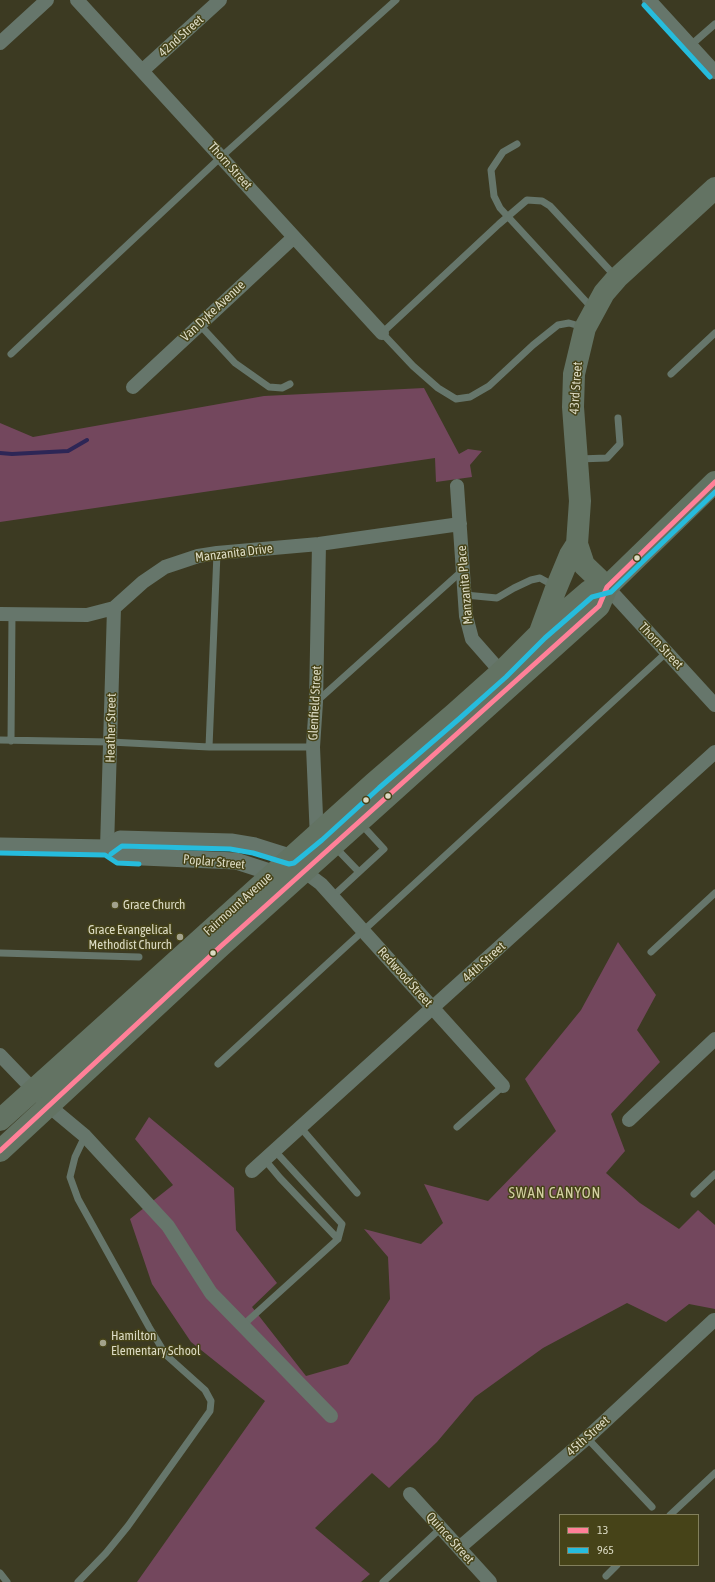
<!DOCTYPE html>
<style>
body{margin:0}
#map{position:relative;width:715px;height:1582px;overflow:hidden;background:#3c3a22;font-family:"Asap Condensed",sans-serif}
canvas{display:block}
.legend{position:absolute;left:559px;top:1514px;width:140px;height:52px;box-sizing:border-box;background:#464318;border:1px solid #827f5c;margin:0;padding:5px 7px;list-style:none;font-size:12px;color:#dbdac3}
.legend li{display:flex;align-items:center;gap:8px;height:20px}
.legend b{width:20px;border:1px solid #827f5c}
</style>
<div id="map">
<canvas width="715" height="1582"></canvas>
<ul class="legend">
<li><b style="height:5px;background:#ff8098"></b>13</li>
<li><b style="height:5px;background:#26bcdd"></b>965</li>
</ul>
</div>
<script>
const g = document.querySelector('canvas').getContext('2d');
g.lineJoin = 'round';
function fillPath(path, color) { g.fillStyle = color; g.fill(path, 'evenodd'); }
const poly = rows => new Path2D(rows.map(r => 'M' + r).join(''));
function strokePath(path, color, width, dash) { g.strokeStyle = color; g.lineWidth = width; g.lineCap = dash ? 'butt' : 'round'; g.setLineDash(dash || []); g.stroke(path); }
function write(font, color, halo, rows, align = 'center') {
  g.font = font + ' "Asap Condensed",sans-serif'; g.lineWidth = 3; g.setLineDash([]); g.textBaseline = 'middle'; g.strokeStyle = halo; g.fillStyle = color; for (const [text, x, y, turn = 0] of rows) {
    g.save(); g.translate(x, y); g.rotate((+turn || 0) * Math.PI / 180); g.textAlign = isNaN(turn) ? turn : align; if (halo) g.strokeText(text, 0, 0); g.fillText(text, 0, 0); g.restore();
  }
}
const green = poly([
 [424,388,459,454,468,449,482,451,470,465,472,477,436,482,435,458,0,522,0,423,33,437,264,396],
 [618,942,656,995,637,1030,660,1062,611,1114,625,1151,606,1173,640,1203,679,1229,698,1210,715,1225,715,1309,689,1304,666,1322,627,1303,543,1348,475,1397,437,1442,389,1488,372,1473,315,1528,370,1574,361,1582,137,1582,265,1401,191,1342,152,1284,130,1219,173,1185,135,1139,149,1117,234,1188,236,1230,277,1283,252,1307,306,1376,348,1364,390,1299,388,1257,364,1229,421,1244,443,1223,424,1184,488,1201,556,1131,525,1079,581,1010]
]);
const stream = poly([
 [0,453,12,454,68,451,87,440]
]);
const service = poly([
 [691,45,715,24],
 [517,144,503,152,491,170,494,196,500,208,592,308],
 [199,324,235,363,269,387,282,388,290,384],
 [583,327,569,323,558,325,533,345,489,386,470,397,456,399,438,388,413,366,382,333,499,224,527,200,542,201,550,206,615,276],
 [11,354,221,157,396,0],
 [671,374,715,333],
 [579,459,607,458,620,444,618,418],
 [465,595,497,598,514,588,531,580,540,578,549,583,553,589],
 [316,702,463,570],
 [0,740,110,742,209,747,313,747],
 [11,741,12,614],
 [209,747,217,553],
 [334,846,359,872],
 [332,897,384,849,361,824],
 [651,952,715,893],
 [0,953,139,957],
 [218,1064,667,652],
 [457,1127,503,1086],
 [301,1128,357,1193],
 [275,1151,342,1224,338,1239],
 [694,1194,715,1174],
 [242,1326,338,1239,280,1178,265,1160],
 [587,1438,652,1507],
 [670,1515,715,1473],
 [0,1573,7,1582],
 [606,1576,617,1565],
 [78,1582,106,1553,128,1526,210,1411,211,1401,205,1390,166,1355,149,1327,78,1199,70,1177,75,1157,85,1136],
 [383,1582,441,1528]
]);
const minor = poly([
 [77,0,382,333],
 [649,0,715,72],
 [0,43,47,0],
 [142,71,220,0],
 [133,387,294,237],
 [457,486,466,616,472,639,501,672],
 [607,587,715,705],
 [0,614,87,615,114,608,143,582,165,567,198,556,217,553,319,544,460,524],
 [317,839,313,747,316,702,319,544],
 [107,848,114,608],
 [305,872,321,884,503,1086],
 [0,1055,49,1106,85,1136,168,1226,211,1293,331,1416],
 [629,1120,715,1039],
 [252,1171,715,752],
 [410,1494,490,1582],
 [459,1548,587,1438,714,1320,715,1320]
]);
const tertiary = poly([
 [0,846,107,848,119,856,236,861,273,873,283,874],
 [107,848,120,839,231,842,255,846,274,852,290,857,298,864]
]);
const primary = poly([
 [577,544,584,565,607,587],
 [540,632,555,591,570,555,577,544,580,501,573,407,574,374,585,328,604,293,617,278,715,188],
 [0,1120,374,783,455,713,501,672,540,633,589,591,607,587],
 [0,1151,220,947,599,606,607,587,715,482]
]);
const bus1 = poly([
 [0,1151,220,947,599,606,607,587,715,482]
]);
const bus2 = poly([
 [644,5,710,77],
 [0,853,105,855,117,863,139,864],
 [111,854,122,846,230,849,253,853,289,864,294,863,322,840,379,788,460,718,506,677,545,638,592,597,611,592,715,492]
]);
const markers = [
 [637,558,3.5,"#dbdac3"],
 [388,796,3.5,"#dbdac3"],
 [366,800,3.5,"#dbdac3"],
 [115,905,4,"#a3a28b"],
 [180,937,4,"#a3a28b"],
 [213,953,3.5,"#dbdac3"],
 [103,1343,4,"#a3a28b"]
];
const streetNames = [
 ["42nd Street",181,36,-42],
 ["Thorn Street",230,166,48],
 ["Van Dyke Avenue",213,311,-43],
 ["43rd Street",576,388,-86],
 ["Manzanita Drive",234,553,-7],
 ["Manzanita Place",465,585,-95],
 ["Thorn Street",661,646,47],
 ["Glenfield Street",315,703,-87],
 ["Heather Street",111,728,-89],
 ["Poplar Street",214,862,5],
 ["Fairmount Avenue",238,904,-42],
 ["44th Street",484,962,-42],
 ["Redwood Street",405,977,48],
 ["45th Street",588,1436,-42],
 ["Quince Street",450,1538,48]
];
const poiNames = [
 ["Grace Church",123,905],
 ["Grace Evangelical",172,930,"right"],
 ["Methodist Church",172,945,"right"],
 ["Hamilton",111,1336],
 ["Elementary School",111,1351]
];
const quarterNames = [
 ["SWAN CANYON",555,1193]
];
fillPath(green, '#73475d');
strokePath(stream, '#2d2656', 4);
strokePath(service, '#66766b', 7);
strokePath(minor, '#66766b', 14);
strokePath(tertiary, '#66766b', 17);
strokePath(primary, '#637363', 22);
strokePath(bus1, '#ff8098', 5);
strokePath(bus2, '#26bcdd', 5);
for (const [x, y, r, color] of markers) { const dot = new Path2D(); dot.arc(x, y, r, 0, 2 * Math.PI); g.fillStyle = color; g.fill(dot); strokePath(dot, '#464318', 1.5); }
write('13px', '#dbdac3', '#464318', streetNames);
write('13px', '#dbdac3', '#464318', poiNames, 'left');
g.letterSpacing = '1px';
write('15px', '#d2cfa1', '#464318', quarterNames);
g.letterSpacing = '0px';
</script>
